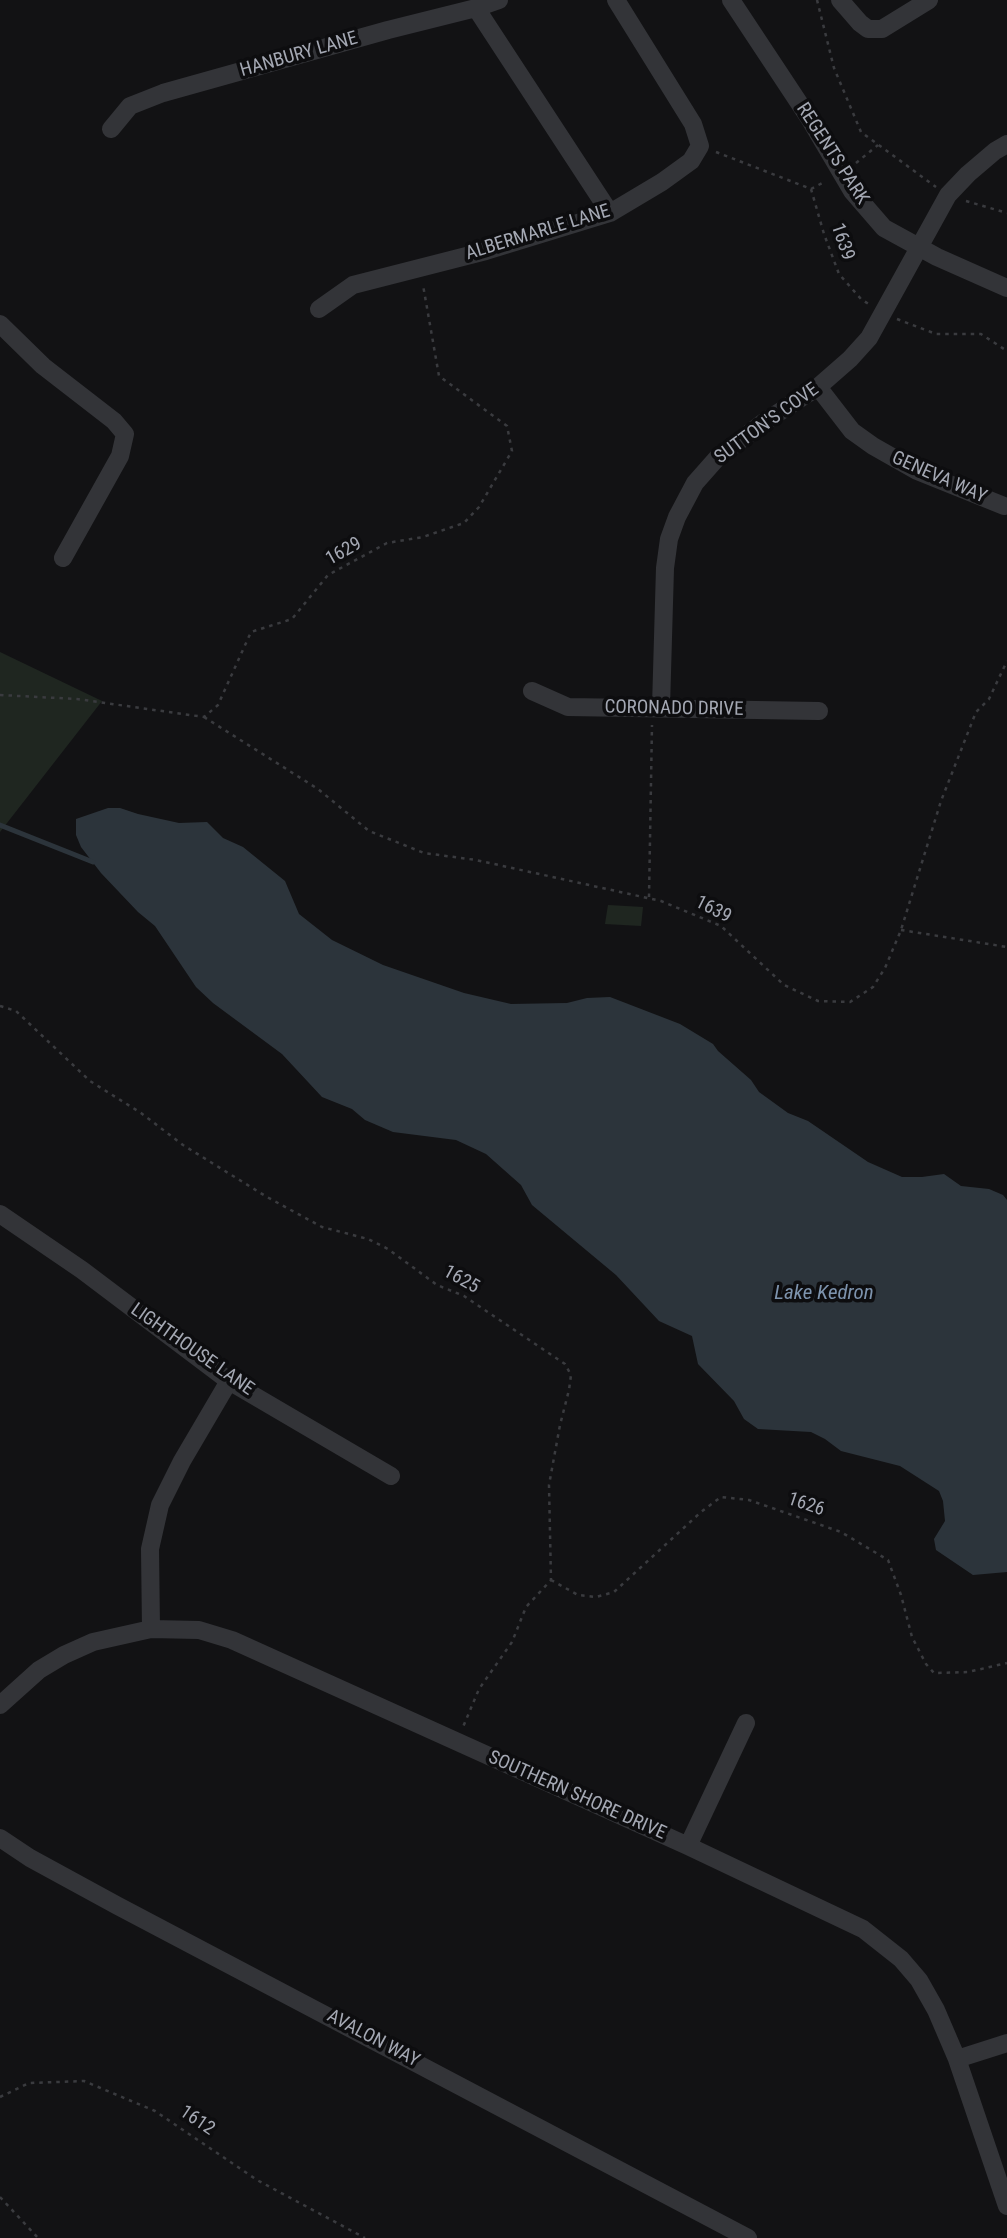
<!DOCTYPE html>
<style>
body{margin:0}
canvas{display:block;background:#121214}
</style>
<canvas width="1007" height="2238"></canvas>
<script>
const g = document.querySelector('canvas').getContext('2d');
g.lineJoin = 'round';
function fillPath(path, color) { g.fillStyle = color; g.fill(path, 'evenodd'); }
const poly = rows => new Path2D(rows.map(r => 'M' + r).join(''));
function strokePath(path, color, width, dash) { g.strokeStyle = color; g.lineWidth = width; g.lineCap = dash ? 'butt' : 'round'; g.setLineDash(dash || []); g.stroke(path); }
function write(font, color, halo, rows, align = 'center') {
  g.font = font + ' "Roboto Condensed",sans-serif'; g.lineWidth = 7; g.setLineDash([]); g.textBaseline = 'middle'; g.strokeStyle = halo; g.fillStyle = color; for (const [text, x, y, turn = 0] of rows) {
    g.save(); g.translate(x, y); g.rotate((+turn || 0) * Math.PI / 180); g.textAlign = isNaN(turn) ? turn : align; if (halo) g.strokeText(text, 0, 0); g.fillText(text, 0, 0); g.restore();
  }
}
const green = poly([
 [0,652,102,701,0,832],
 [608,905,643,907,641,926,605,924]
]);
const water = poly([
 [108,808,120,808,138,814,179,823,207,822,223,838,243,847,285,881,299,914,332,940,383,965,464,993,511,1004,567,1003,587,998,610,997,680,1024,713,1044,718,1051,751,1080,759,1092,788,1113,808,1121,868,1162,902,1177,922,1177,944,1174,961,1186,989,1189,1003,1195,1007,1200,1007,1572,973,1575,936,1550,934,1539,945,1521,943,1501,939,1491,900,1466,841,1451,825,1439,811,1432,758,1429,744,1419,734,1401,698,1364,692,1336,659,1321,616,1275,532,1205,521,1185,486,1154,456,1140,393,1132,365,1120,352,1109,322,1097,282,1054,213,1003,196,987,155,926,138,912,101,873,81,847,76,835,76,819]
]);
const stream = poly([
 [0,825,93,862]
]);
const path = poly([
 [817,0,834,68,861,132,936,187],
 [716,152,811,189,824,234,839,274,861,299,870,305],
 [856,163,878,145],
 [811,189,826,181],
 [966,201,1007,213],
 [897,319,936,334,981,334,1007,351],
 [0,695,77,699,204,717,218,705,251,632,292,619,328,575,387,543,423,537,464,523,479,507,512,451,507,426,439,376,423,285],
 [204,717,318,789,369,831,424,853,476,860,661,901,721,926,784,985,818,1001,850,1002,873,987,885,968,901,930,941,801,976,712,989,699,1007,661],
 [649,897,652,725],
 [901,930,1007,947],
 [0,1006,16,1011,90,1081,141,1113,183,1145,267,1197,322,1227,368,1239,388,1249,437,1285,464,1296,565,1364,571,1375,569,1390,560,1425,549,1485,551,1580,526,1607,512,1642,479,1689,463,1727],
 [551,1580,578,1595,596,1597,614,1592,701,1512,721,1497,749,1500,841,1532,888,1560,901,1595,912,1637,926,1664,934,1673,968,1672,1007,1663],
 [0,2097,29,2083,84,2081,155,2111,257,2180,365,2238],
 [0,2197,38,2238]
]);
const street = poly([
 [731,0,809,118,852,191,884,228,937,257,1007,288],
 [840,0,860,23,868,29,882,29,929,0],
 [476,8,610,213],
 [111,129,130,106,163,93,388,30,476,8,499,0],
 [319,309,353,285,486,251,610,213,662,182,691,161,700,146,693,124,616,0],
 [0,324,43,366,114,421,125,434,120,456,63,558],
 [818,387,852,431,873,446,917,471,1004,506],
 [532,691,568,707,819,711],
 [661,707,665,568,669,539,677,517,695,483,718,457,764,422,818,387,850,359,869,338,948,195,968,174,995,151,1007,144],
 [0,1214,82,1270,229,1381,391,1476],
 [151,1629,150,1549,160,1505,182,1461,229,1381],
 [0,1705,39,1670,64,1655,93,1642,151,1629,199,1630,232,1640,688,1846,863,1929,901,1959,919,1980,936,2010,957,2059,1007,2206],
 [0,1838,30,1858,118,1906,748,2238],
 [688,1846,746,1723],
 [957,2059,1007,2043]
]);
const streetNames = [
 ["HANBURY LANE",299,55,-16],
 ["REGENTS PARK",832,154,57],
 ["ALBERMARLE LANE",538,233,-17],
 ["1639",842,242,71],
 ["SUTTON'S COVE",767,424,-36],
 ["GENEVA WAY",939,478,24],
 ["1629",344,552,-29],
 ["CORONADO DRIVE",674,709,1],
 ["1639",713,910,27],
 ["1625",461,1280,29],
 ["LIGHTHOUSE LANE",192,1350,35],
 ["1626",806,1505,19],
 ["SOUTHERN SHORE DRIVE",577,1796,24],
 ["AVALON WAY",373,2039,28],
 ["1612",197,2121,34]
];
const waterNames = [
 ["Lake Kedron",824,1294]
];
fillPath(green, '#1f2620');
fillPath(water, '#2c343b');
strokePath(stream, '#2c343b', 5);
strokePath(path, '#3a3b3f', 2.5, [3.5, 5]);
strokePath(street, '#333438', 18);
write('19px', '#a4a8b3', '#0d0d0f', streetNames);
write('italic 21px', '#7d93ad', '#0d0d0f', waterNames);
</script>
